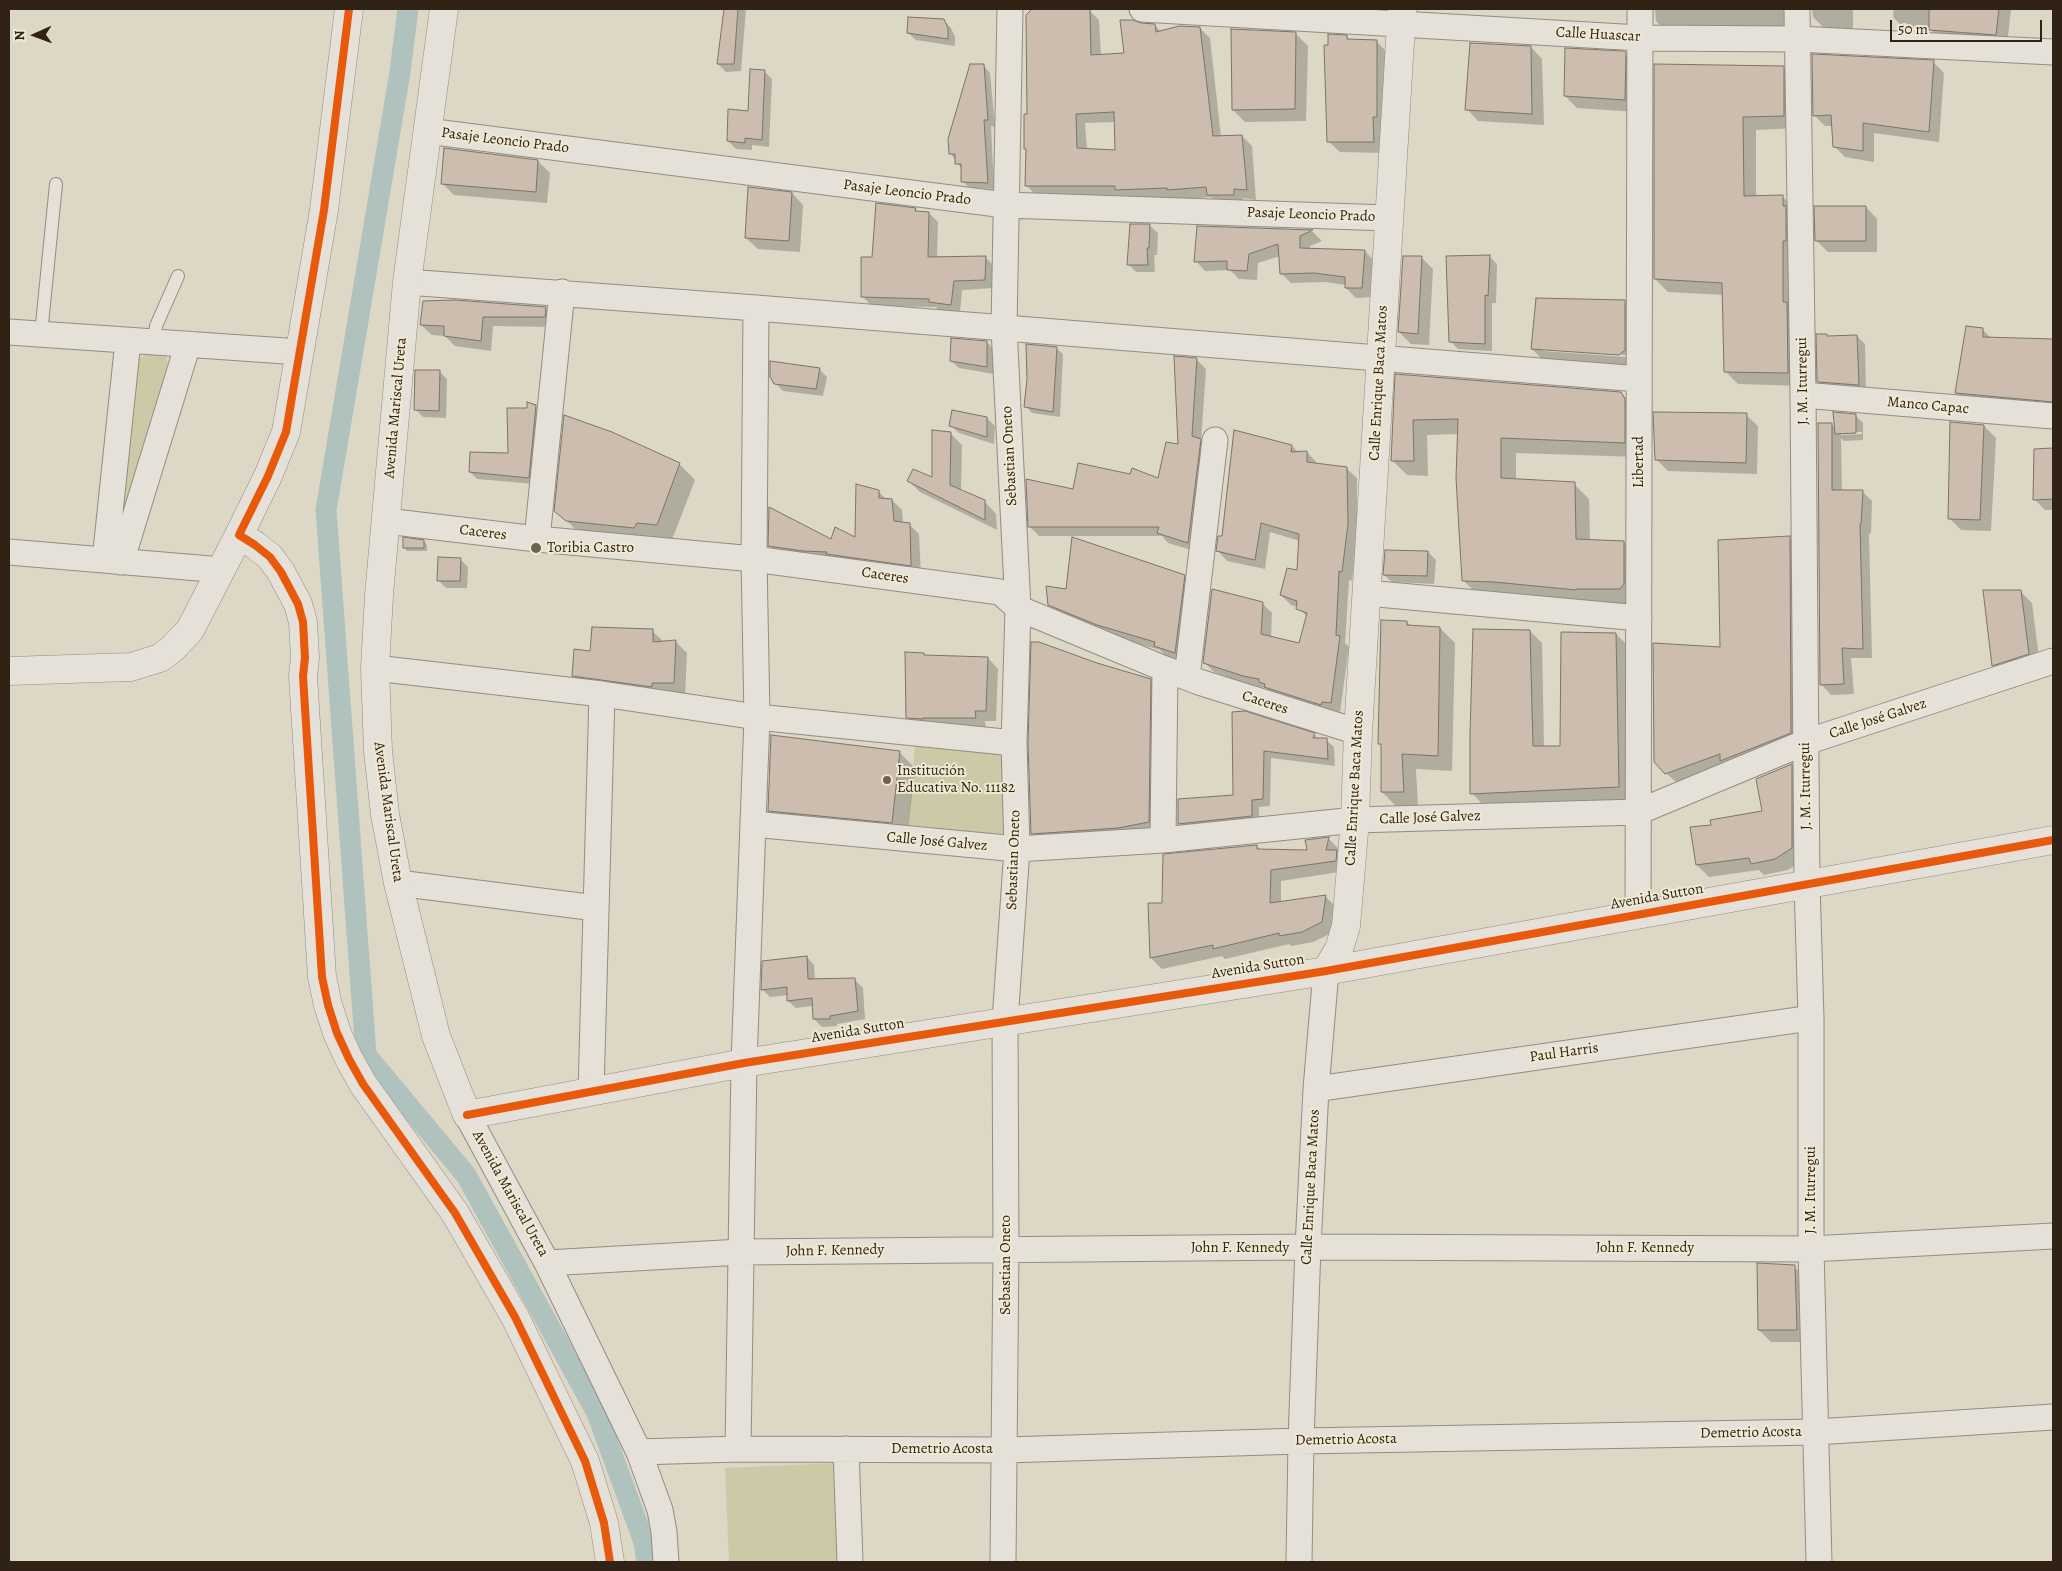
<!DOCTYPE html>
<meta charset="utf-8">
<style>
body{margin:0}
#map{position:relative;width:2062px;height:1571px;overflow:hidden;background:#ddd7c6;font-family:Alegreya,serif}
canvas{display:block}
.frame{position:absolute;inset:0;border:10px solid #312216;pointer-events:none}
.north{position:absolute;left:10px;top:10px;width:50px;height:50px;-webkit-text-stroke:4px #efe8d3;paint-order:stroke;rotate:268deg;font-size:14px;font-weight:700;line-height:20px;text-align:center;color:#312216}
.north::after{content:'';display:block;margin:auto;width:18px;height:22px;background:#312216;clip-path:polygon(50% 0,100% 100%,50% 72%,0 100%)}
.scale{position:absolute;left:1890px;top:20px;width:152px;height:22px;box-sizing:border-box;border:2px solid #312216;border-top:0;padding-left:6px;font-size:15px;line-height:18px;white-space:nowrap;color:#312216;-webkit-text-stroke:4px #efe8d3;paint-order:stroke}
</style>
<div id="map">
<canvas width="2062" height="1571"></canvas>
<div class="frame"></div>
<div class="north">N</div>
<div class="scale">50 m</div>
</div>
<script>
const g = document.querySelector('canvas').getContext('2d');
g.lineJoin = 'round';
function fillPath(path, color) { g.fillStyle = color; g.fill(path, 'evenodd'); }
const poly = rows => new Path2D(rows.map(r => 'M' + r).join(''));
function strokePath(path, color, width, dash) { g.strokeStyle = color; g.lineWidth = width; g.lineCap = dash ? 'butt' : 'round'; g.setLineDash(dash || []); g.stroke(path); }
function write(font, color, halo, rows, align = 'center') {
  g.font = font + ' Alegreya,serif'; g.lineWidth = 4; g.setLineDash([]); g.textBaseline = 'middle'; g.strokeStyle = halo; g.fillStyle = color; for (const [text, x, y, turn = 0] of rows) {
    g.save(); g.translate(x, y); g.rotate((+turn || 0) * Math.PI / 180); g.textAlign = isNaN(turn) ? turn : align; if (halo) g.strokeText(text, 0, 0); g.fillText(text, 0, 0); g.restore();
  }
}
const green = poly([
 [145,355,166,355,168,367,122,521,136,361],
 [916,734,1014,743,1017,849,907,840],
 [838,1463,843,1562,729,1562,725,1468]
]);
const shadow = poly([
 [725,9,746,9,741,71,726,72,718,64],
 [1655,9,1796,9,1792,26,1665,31,1656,21],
 [1812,9,1853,9,1853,29,1825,29,1813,17],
 [1894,9,2011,9,2007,45,1942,41,1930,29,1904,28,1893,17],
 [1089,10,1099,20,1101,56,1126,54,1140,24,1155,25,1161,32,1200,28,1210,38,1221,137,1242,136,1252,146,1256,200,1243,198,1244,205,1218,205,1211,197,1179,200,1176,198,1127,199,1123,196,1036,195,1026,185,1028,151,1025,148,1029,115],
 [1115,122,1116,152,1087,150,1085,123],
 [943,20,951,28,955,37,955,46,916,40,908,33],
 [1296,34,1308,46,1306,121,1245,122,1233,110],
 [1347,37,1351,41,1377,42,1388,53,1384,153,1340,152,1328,141],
 [1531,47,1542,59,1544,125,1478,121,1467,109],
 [1623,53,1637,66,1637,112,1577,108,1565,96],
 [1933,62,1944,73,1939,142,1874,133,1874,162,1845,157,1834,146,1833,126,1825,126,1814,115],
 [983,65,990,73,995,127,991,126,994,189,970,188,962,181,962,169,950,153],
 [1656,66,1783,67,1796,80,1797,128,1756,130,1756,197,1782,196,1795,209,1801,386,1738,384,1725,371,1724,295,1668,292,1655,279],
 [764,71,772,79,769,147,752,145,752,150,736,149,728,141,749,113],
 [538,161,550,173,547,203,454,195,442,183],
 [792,193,803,205,800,252,758,249,746,238],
 [1866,207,1877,219,1877,252,1828,252,1816,240],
 [915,209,918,213,929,213,938,222,937,258,985,257,994,266,994,288,962,290,960,313,939,311,936,307,872,306,863,297],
 [1150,226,1158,233,1157,255,1154,255,1155,272,1136,272,1128,264],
 [1198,227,1313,232,1322,241,1310,246,1310,250,1365,251,1374,261,1372,297,1356,298,1346,288,1346,285,1325,282,1291,283,1281,273,1280,256,1258,263,1257,280,1239,279,1230,270,1205,271,1196,261],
 [1489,256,1497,264,1496,303,1492,303,1492,351,1458,349,1450,341],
 [1421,257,1433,269,1429,345,1411,344,1399,332],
 [1624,301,1636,313,1632,367,1544,361,1532,349],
 [1543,349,1626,355,1626,357,1543,351],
 [546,308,556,318,555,327,493,326,491,351,455,346,445,336,432,335,421,325],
 [1982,329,1992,339,2053,340,2053,410,1965,402,1956,393],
 [1857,336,1865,344,1866,392,1826,389,1818,381],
 [987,342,994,350,994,374,959,368,951,361],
 [1056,348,1063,354,1060,417,1032,413,1026,406],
 [1196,359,1206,369,1201,442,1210,450,1198,552,1168,543,1162,536,1039,536,1030,527,1074,491,1159,479,1179,446],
 [771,362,820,370,827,377,823,396,783,391,775,383],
 [439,371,447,379,446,418,423,417,416,410],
 [1397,375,1621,393,1636,408,1639,457,1516,453,1516,480,1574,484,1589,499,1590,541,1624,542,1639,557,1635,603,1591,603,1478,595,1463,580,1459,434,1427,435,1428,476,1407,475,1392,460],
 [535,406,543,414,535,484,477,479,470,472,509,455,528,409],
 [1746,415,1758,426,1757,474,1668,471,1656,459],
 [1855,415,1863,423,1863,440,1844,441,1841,438,1842,491,1862,491,1872,501,1871,533,1869,534,1872,658,1851,658,1854,694,1831,695,1821,684,1831,424,1836,429],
 [1841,432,1862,432,1862,434,1841,435],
 [987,418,995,426,994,444,959,433,951,426],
 [1984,426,1996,438,1991,531,1961,530,1949,518],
 [950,433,962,445,961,491,984,501,996,514,997,530,920,492,908,480,933,479],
 [1292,446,1298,452,1307,452,1316,462,1316,464,1347,469,1357,478,1357,535,1352,581,1349,580,1345,643,1349,647,1340,712,1275,697,1266,688,1253,686,1214,672,1204,662,1262,603,1272,613,1271,638,1300,644,1307,617,1298,607,1291,605,1281,595,1298,572,1300,541,1270,532,1265,569,1227,561,1218,551,1223,538],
 [2053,449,2053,510,2045,510,2034,499,2035,450],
 [679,464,695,480,672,540,583,537,556,510],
 [878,491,887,500,892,500,902,510,903,524,909,524,919,534,921,575,780,555,770,546,856,539],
 [1789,538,1803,551,1804,746,1680,786,1655,762],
 [424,541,427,545,427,551,407,551,404,547],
 [1428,552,1436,560,1434,584,1392,582,1384,575],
 [460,559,468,567,467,588,446,588,438,580],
 [1184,576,1195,587,1186,663,1166,656,1160,650,1108,635,1060,615,1049,604],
 [2020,591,2032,603,2040,665,2005,677,1993,665],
 [1407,622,1411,626,1440,628,1455,643,1452,771,1416,769,1418,806,1397,807,1382,792,1382,746,1379,743],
 [652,631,664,642,675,641,687,653,685,695,586,688,574,676,592,652],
 [1530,631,1542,643,1544,747,1561,747,1616,634,1628,646,1631,799,1483,805,1472,793],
 [924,654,926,656,988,658,998,669,996,721,985,721,986,728,918,728,907,717],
 [1097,665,1150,680,1160,690,1158,832,1042,843,1032,833],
 [1233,713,1314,734,1319,740,1326,740,1334,747,1335,766,1271,758,1270,806,1259,807,1259,824,1186,831,1179,824,1234,797],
 [899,752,915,768,907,838,785,826,769,810],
 [1791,765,1803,777,1804,859,1788,870,1764,875,1759,870,1709,877,1697,865,1692,828,1713,827,1763,812],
 [1328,838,1339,849,1346,871,1281,881,1281,903,1325,896,1336,907,1332,933,1313,942,1291,946,1289,944,1225,959,1222,956,1162,969,1151,958,1150,904,1163,904,1257,846,1261,851,1308,851],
 [807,957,814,965,815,981,855,980,863,988,865,1019,837,1024,837,1026,822,1027,814,1019,813,1006,796,1008,788,1001,788,995,770,997,762,989],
 [1794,1267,1806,1278,1809,1342,1771,1342,1759,1330]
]);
const canal = poly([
 [408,9,400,72,326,510,366,1055,466,1175,597,1413,644,1542,647,1562]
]);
const building = poly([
 [724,9,738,9,734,64,717,64,724,9],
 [1032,9,1090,9,1091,55,1124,53,1120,20,1133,20,1141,23,1155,24,1156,32,1179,26,1200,27,1213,136,1242,135,1247,190,1234,189,1234,195,1207,195,1206,187,1167,190,1167,188,1115,190,1115,186,1025,186,1026,149,1024,149,1024,114,1027,114,1026,15,1032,9],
 [1114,112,1115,150,1077,148,1076,114,1114,112],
 [1929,9,1999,9,1996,35,1929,30,1929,9],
 [908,17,944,19,948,28,948,39,907,33,908,17],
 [1231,29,1296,32,1295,109,1232,110,1231,29],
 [1328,34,1347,35,1347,39,1377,40,1377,117,1373,117,1374,142,1327,142,1324,45,1328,45,1328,34],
 [1470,43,1531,46,1532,114,1465,110,1470,43],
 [1565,48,1624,51,1626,53,1625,100,1564,96,1565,48],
 [1812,54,1934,60,1929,132,1863,123,1863,151,1833,147,1831,115,1813,116,1812,54],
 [970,64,984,64,988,120,984,120,988,183,961,182,961,164,955,164,955,154,949,154,948,139,970,64],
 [1654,64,1784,66,1784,116,1743,117,1744,196,1783,195,1783,206,1786,206,1786,241,1783,241,1783,302,1787,302,1788,373,1724,372,1722,283,1654,279,1654,64],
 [750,69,765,70,762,140,745,138,745,143,727,141,728,109,748,111,750,69],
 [444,148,538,160,536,192,441,184,444,148],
 [748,187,792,192,789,241,745,238,748,187],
 [876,203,916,208,915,211,929,212,928,257,986,256,985,280,954,281,951,305,929,302,929,299,861,297,861,257,872,257,876,203],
 [1814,206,1866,206,1866,241,1815,241,1814,206],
 [1130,224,1150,224,1149,248,1147,248,1148,265,1127,265,1130,224],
 [1197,226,1313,230,1300,236,1300,248,1365,250,1362,288,1345,288,1345,277,1314,273,1280,274,1278,244,1249,254,1247,271,1227,270,1227,261,1194,262,1197,226],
 [1490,255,1488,296,1485,295,1485,344,1449,342,1446,256,1490,255],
 [1403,256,1422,256,1418,334,1398,332,1403,256],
 [1536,298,1625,300,1625,350,1619,355,1531,349,1536,298],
 [455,300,546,307,545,317,483,317,481,341,444,336,444,326,420,325,423,301,455,300],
 [1966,326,1983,328,1983,337,2053,339,2053,402,1955,393,1966,326],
 [1816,334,1827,334,1827,336,1857,335,1859,385,1817,382,1816,334],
 [951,338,987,341,987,367,950,361,951,338],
 [1026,344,1057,347,1053,412,1024,407,1027,379,1026,344],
 [1174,356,1197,358,1192,436,1201,439,1188,543,1157,533,1159,527,1028,527,1026,479,1073,489,1078,463,1130,474,1132,468,1158,478,1166,442,1178,444,1174,356],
 [770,361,820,368,816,389,774,384,770,377,770,361],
 [415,370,440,370,439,411,414,410,415,370],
 [1395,374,1621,392,1625,399,1625,443,1501,438,1501,478,1575,482,1576,539,1624,541,1624,584,1620,589,1576,589,1576,590,1494,582,1462,581,1456,478,1458,419,1413,420,1414,461,1391,461,1395,374],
 [527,402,536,405,529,478,469,472,470,452,508,453,507,408,527,408,527,402],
 [952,410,987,417,987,437,949,426,952,410],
 [1653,412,1747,413,1746,463,1655,460,1653,412],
 [1833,412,1856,414,1856,433,1835,434,1833,412],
 [564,415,612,432,680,463,657,525,637,523,634,528,566,521,554,511,564,415],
 [1950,422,1984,425,1980,520,1948,519,1950,422],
 [1818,423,1832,423,1832,490,1863,490,1861,524,1860,524,1863,649,1842,648,1844,684,1820,685,1818,423],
 [932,430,951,432,950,485,985,500,985,520,907,481,913,469,932,477,932,430],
 [1234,430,1292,445,1291,452,1307,451,1307,462,1347,467,1348,524,1342,572,1339,571,1336,635,1340,636,1331,703,1322,702,1321,705,1264,687,1265,684,1259,682,1259,679,1243,676,1203,663,1212,589,1263,602,1261,634,1299,643,1307,613,1296,609,1297,601,1280,595,1287,568,1297,570,1299,534,1261,523,1255,560,1216,551,1218,536,1222,536,1234,430],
 [2053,448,2053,499,2033,500,2034,449,2053,448],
 [856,484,879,490,879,498,892,499,894,521,910,523,911,566,826,554,827,552,803,551,768,546,769,507,831,539,835,527,855,537,856,484],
 [1790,536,1791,733,1720,761,1720,754,1665,774,1654,762,1653,643,1720,647,1718,540,1790,536],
 [403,537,424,540,424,548,403,548,403,537],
 [1072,537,1185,575,1175,653,1154,646,1155,642,1097,625,1048,605,1046,586,1066,589,1072,537],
 [1385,550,1428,551,1427,576,1383,575,1385,550],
 [438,557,461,558,460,581,437,581,438,557],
 [1983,590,2021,590,2029,654,1992,666,1983,590],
 [1381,620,1407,621,1407,625,1440,627,1438,756,1402,754,1404,792,1381,792,1381,744,1378,744,1381,620],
 [592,627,653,629,653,642,676,640,674,683,652,683,652,687,572,676,574,649,590,651,592,627],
 [1473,629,1530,630,1533,746,1560,746,1561,632,1616,633,1619,787,1470,794,1470,735,1473,629],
 [1031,642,1039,642,1097,663,1151,679,1149,822,1118,828,1031,834,1028,743,1031,642],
 [905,652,924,653,924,655,988,657,986,711,975,711,976,718,923,718,923,719,906,718,905,652],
 [1245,711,1315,733,1313,738,1327,738,1328,759,1264,751,1263,799,1252,800,1252,816,1178,824,1178,799,1233,795,1232,712,1245,711],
 [771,735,900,751,892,823,768,811,771,735],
 [1792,764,1792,848,1775,859,1751,864,1749,858,1696,865,1690,827,1711,825,1710,820,1762,811,1756,779,1792,764],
 [1329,837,1326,850,1337,850,1336,861,1271,870,1270,903,1326,895,1322,922,1302,932,1279,936,1279,933,1213,949,1213,945,1150,958,1148,903,1162,903,1163,854,1257,845,1257,849,1307,850,1305,840,1329,837],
 [807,956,808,979,855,978,858,1011,830,1016,830,1019,813,1019,812,998,787,1001,787,987,761,990,762,961,807,956],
 [1757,1263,1795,1265,1797,1330,1758,1330,1757,1263]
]);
const service = poly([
 [41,334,56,184],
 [154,342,156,326,178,276]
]);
const minor = poly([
 [1142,9,1640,38,1798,39,2053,52],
 [1797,9,1803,395,1807,883,1811,1018,1811,1249,1819,1562],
 [427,131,1005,205,1389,218],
 [407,282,756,308,1639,379],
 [9,332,300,352],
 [1803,395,2053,416],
 [386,521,537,539,754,559,1000,592,1018,608,1165,669,1199,682,1358,732],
 [537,539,562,292],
 [9,552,222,570],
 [105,560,128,341],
 [121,562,188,344],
 [1367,593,1639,618],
 [375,668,602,694,757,717,1014,743],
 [1187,677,1215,440],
 [753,824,1017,849,1163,840,1355,820,1638,812,1806,742,2053,661],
 [1163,840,1165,669],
 [398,883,596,908],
 [1638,914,1640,9],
 [1316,1089,1811,1018],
 [591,1092,602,694],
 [467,1115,547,1263,639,1452,660,1510,664,1532,666,1562],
 [547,1263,741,1252,1308,1247,1811,1249,2053,1236],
 [738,1449,744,1063,757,717,754,559,756,308],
 [846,1449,850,1562],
 [639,1452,738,1449,1005,1450,1301,1441,1816,1432,2053,1417],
 [1003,1562,1006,1249,1005,1021,1017,849,1014,743,1018,608,1004,328,1010,9],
 [1299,1562,1301,1441,1308,1247,1316,1089,1326,971]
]);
const tertiary = poly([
 [349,9,324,210,286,432,268,476,239,535,255,545,270,557,281,572,298,604,303,622,305,658,303,676,322,977,328,1005,337,1033,349,1059,363,1084,455,1213,515,1317,585,1461,604,1523,610,1562],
 [444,9,407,282,379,595,375,668,378,751,385,814,398,883,436,1036,467,1115,744,1063,1326,971,2053,840],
 [9,671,131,667,160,658,172,649,190,630,239,535],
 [1326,971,1339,949,1346,926,1355,820,1358,732,1402,9]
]);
const cycleway = poly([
 [349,9,324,210,286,432,268,476,239,535,255,545,270,557,281,572,298,604,303,622,305,658,303,676,322,977,328,1005,337,1033,349,1059,363,1084,455,1213,515,1317,585,1461,604,1523,610,1562],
 [467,1115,744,1063,1326,971,2053,840]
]);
const markers = [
 [536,548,6,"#6d6154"],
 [887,780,5,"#6d6154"]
];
const streetNames = [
 ["Calle Huascar",1598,35,3],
 ["Pasaje Leoncio Prado",505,141,7],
 ["Pasaje Leoncio Prado",907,193,7],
 ["Pasaje Leoncio Prado",1311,215,2],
 ["J. M. Iturregui",1803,381,-91],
 ["Calle Enrique Baca Matos",1379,383,-87],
 ["Manco Capac",1928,406,5],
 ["Avenida Mariscal Ureta",396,408,-85],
 ["Sebastian Oneto",1010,456,-93],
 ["Libertad",1639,462,-90],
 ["Caceres",483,533,7],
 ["Caceres",885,576,8],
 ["Caceres",1265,703,18],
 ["Calle José Galvez",1878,719,-18],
 ["J. M. Iturregui",1806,786,-91],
 ["Calle Enrique Baca Matos",1355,788,-87],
 ["Avenida Mariscal Ureta",388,812,82],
 ["Calle José Galvez",1430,818,-2],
 ["Calle José Galvez",937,842,5],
 ["Sebastian Oneto",1014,860,-88],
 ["Avenida Sutton",1657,897,-10],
 ["Avenida Sutton",1258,967,-9],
 ["Avenida Sutton",858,1031,-9],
 ["Paul Harris",1564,1053,-8],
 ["Calle Enrique Baca Matos",1311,1187,-87],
 ["J. M. Iturregui",1811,1190,-90],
 ["Avenida Mariscal Ureta",510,1194,61],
 ["John F. Kennedy",1240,1248],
 ["John F. Kennedy",1645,1248],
 ["John F. Kennedy",835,1251,-1],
 ["Sebastian Oneto",1006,1265,-90],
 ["Demetrio Acosta",1751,1433,-1],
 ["Demetrio Acosta",1346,1440,-1],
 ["Demetrio Acosta",942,1449]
];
const poiNames = [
 ["Toribia Castro",547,548],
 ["Institución",897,771],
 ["Educativa No. 11182",897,788]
];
fillPath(green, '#cbc9a6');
fillPath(shadow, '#0003');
strokePath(canal, '#b0c2be', 21);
fillPath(building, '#cdbdae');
strokePath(building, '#79746a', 1);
strokePath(service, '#928c82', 14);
strokePath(minor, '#928c82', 27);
strokePath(tertiary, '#928c82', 29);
strokePath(service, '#e5e1d9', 12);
strokePath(minor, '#e5e1d9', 25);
strokePath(tertiary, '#e5e1d9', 28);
strokePath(cycleway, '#e8590c', 8);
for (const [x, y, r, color] of markers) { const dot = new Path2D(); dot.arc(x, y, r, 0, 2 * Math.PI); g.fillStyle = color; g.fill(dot); strokePath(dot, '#efe8d3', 2); }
write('15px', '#312216', '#efe8d3', streetNames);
write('15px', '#312216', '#efe8d3', poiNames, 'left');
</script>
